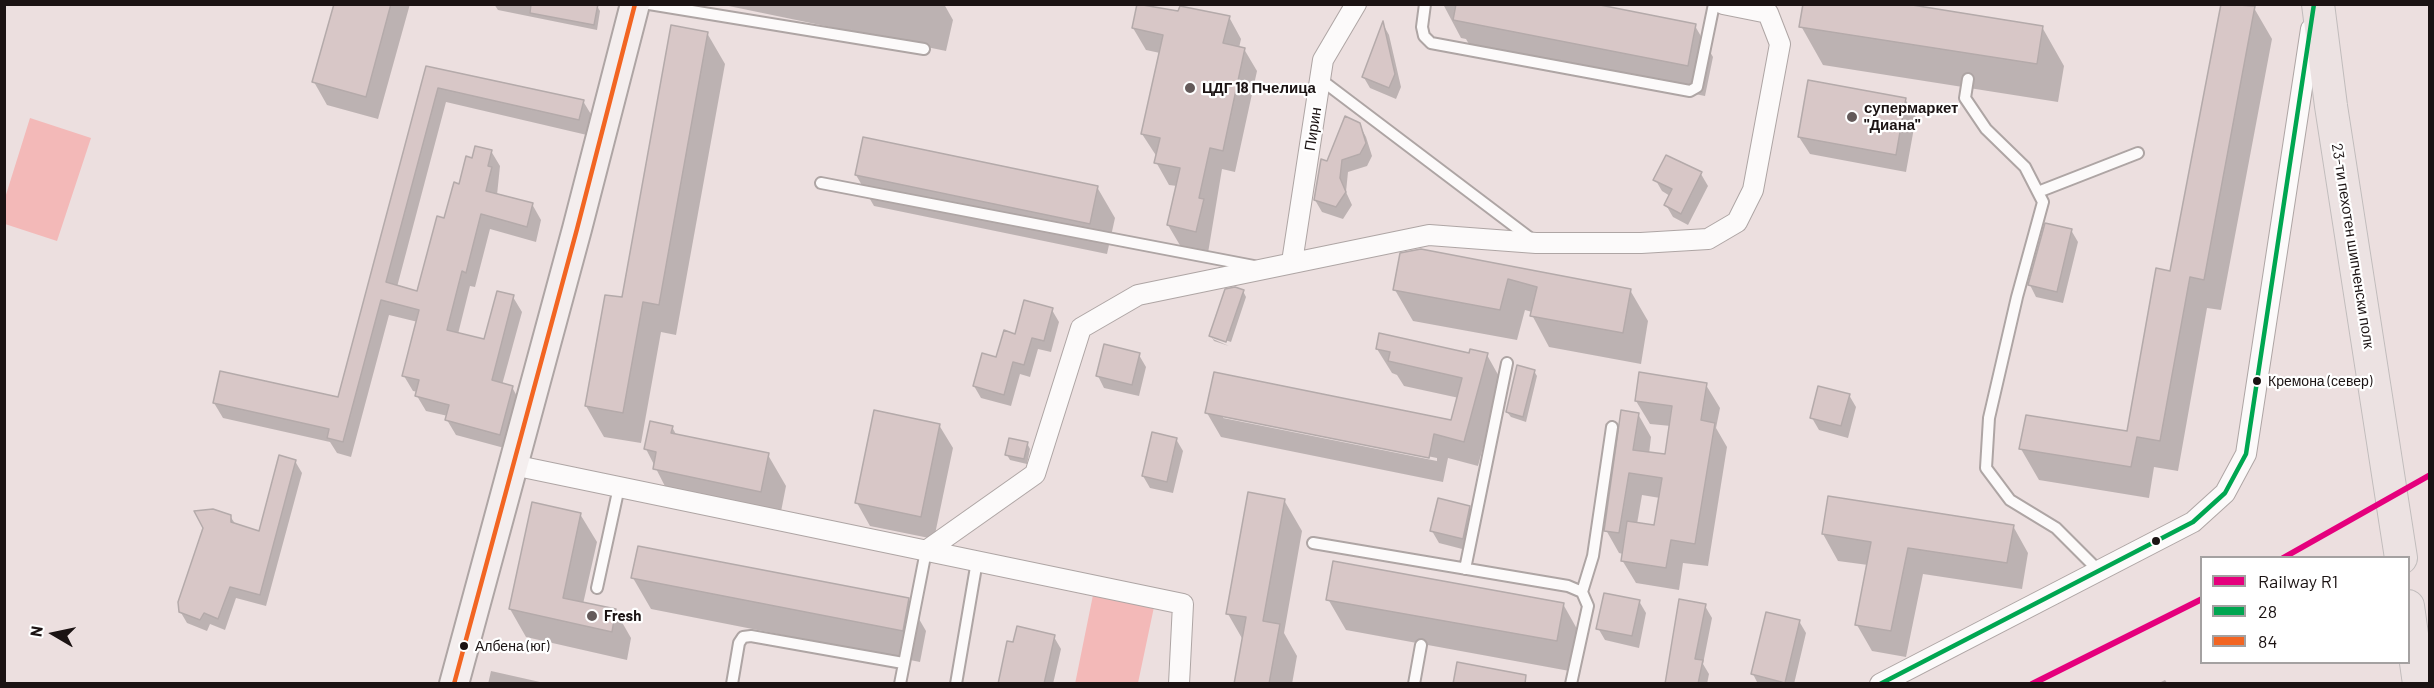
<!DOCTYPE html>
<meta charset="utf-8">
<style>
body{margin:0}
#map{position:relative;width:2434px;height:688px;overflow:hidden;background:#ecdfdf;font-family:Barlow,sans-serif}
canvas{display:block}
.frame{position:absolute;inset:0;border:6px solid #1b1313;pointer-events:none}
.legend{position:absolute;left:2200px;top:556px;width:210px;height:108px;box-sizing:border-box;background:#fff;border:2px solid #a4a1a1;margin:0;padding:8px 10px;list-style:none;font-size:18px;color:#1b1313}
.legend li{display:flex;align-items:center;gap:12px;height:30px}
.legend b{width:30px;border:2px solid #a4a1a1}
.north{position:absolute;left:24px;top:604px;width:60px;height:60px;-webkit-text-stroke:4px #fff;paint-order:stroke;rotate:279deg;font-size:16px;font-weight:700;line-height:24px;text-align:center;color:#1b1313}
.north::after{content:'';display:block;margin:auto;width:21px;height:27px;background:#1b1313;clip-path:polygon(50% 0,100% 100%,50% 72%,0 100%)}
</style>
<div id="map">
<canvas width="2434" height="688"></canvas>
<div class="frame"></div>
<ul class="legend">
<li><b style="height:8px;background:#e5007d"></b>Railway R1</li>
<li><b style="height:8px;background:#00a651"></b>28</li>
<li><b style="height:8px;background:#f26522"></b>84</li>
</ul>
<div class="north">N</div>
</div>
<script>
const g = document.querySelector('canvas').getContext('2d');
g.lineJoin = 'round';
function fillPath(path, color) { g.fillStyle = color; g.fill(path, 'evenodd'); }
const poly = rows => new Path2D(rows.map(r => 'M' + r).join(''));
function strokePath(path, color, width, dash) { g.strokeStyle = color; g.lineWidth = width; g.lineCap = dash ? 'butt' : 'round'; g.setLineDash(dash || []); g.stroke(path); }
function write(font, color, halo, rows, align = 'center') {
  g.font = font + ' Barlow,sans-serif'; g.lineWidth = 4.5; g.setLineDash([]); g.textBaseline = 'middle'; g.strokeStyle = halo; g.fillStyle = color; for (const [text, x, y, turn = 0] of rows) {
    g.save(); g.translate(x, y); g.rotate((+turn || 0) * Math.PI / 180); g.textAlign = isNaN(turn) ? turn : align; if (halo) g.strokeText(text, 0, 0); g.fillText(text, 0, 0); g.restore();
  }
}
const green = poly([
 [30,118,91,138,57,241,5,224,5,198],
 [1093,595,1154,607,1138,683,1075,684]
]);
const shadow = poly([
 [335,4,410,4,378,119,327,105,314,82],
 [494,4,591,4,597,6,600,11,597,30,498,10],
 [719,4,944,4,953,20,946,51],
 [1443,4,1587,4,1695,26,1713,57,1705,96,1473,51,1466,39,1461,38],
 [2222,4,2254,8,2272,39,2221,310,2207,308,2178,471,2154,467,2149,498,2039,480,2021,449,2128,433,2171,273],
 [1179,12,1229,17,1241,39,1239,48,1244,49,1257,71,1235,172,1222,169,1208,253,1181,247,1168,225,1177,186,1169,185,1156,162,1157,157,1142,134,1160,53,1146,50,1133,28],
 [1383,24,1389,35,1401,87,1396,99,1370,88,1363,76],
 [1801,26,2042,27,2064,66,2058,102,1823,65],
 [707,33,725,64,676,335,661,332,641,443,604,437,586,406],
 [428,67,583,101,592,116,587,135,446,102,397,287,418,293,445,220,473,159,491,151,500,166,497,195,532,204,541,220,536,242,490,229,475,287,470,286,458,334,485,341,513,297,522,312,502,385,512,387,520,402,508,449,456,435,447,420,448,416,426,411,417,396,418,392,413,391,404,376,418,322,389,315,351,457,337,453,330,442,223,418,214,403,339,398],
 [1905,99,1916,117,1906,172,1810,154,1799,137],
 [1359,124,1366,137,1372,156,1367,166,1348,172,1346,192,1352,205,1343,219,1322,212,1315,200,1328,162],
 [1701,174,1708,186,1688,225,1673,217,1666,205,1670,196,1662,191,1655,179],
 [856,175,1097,187,1115,218,1107,254,874,206],
 [2071,230,2078,242,2063,303,2036,297,2030,285],
 [1401,254,1630,290,1648,321,1641,364,1549,347,1532,315,1532,312,1525,310,1517,340,1413,321,1395,290],
 [1243,291,1246,297,1231,342,1213,336,1213,339,1229,346,1214,341,1211,336],
 [1052,310,1059,322,1051,352,1038,349,1030,377,1020,374,1011,406,981,398,974,386,1016,335],
 [1377,349,1487,355,1501,380,1478,466,1448,458,1443,482,1221,437,1207,413,1452,422,1459,398,1404,386,1397,375,1392,373],
 [1223,415,1437,458,1437,461,1223,418],
 [1139,355,1146,367,1139,396,1104,388,1098,376],
 [1534,371,1537,376,1526,422,1511,417,1507,412],
 [1706,385,1720,408,1716,428,1727,447,1708,566,1683,563,1679,590,1636,583,1622,560,1623,554,1619,553,1606,530,1638,414,1651,437,1649,454,1666,456,1671,426,1650,424,1636,401],
 [1642,495,1660,498,1655,526,1637,524],
 [1849,395,1856,407,1848,438,1819,430,1812,418],
 [939,425,953,448,934,539,870,526,857,503],
 [672,427,677,436,768,455,786,486,779,522,672,500,646,449],
 [1176,439,1183,451,1173,493,1150,488,1143,476],
 [1027,443,1030,449,1027,464,1010,460,1007,455],
 [295,461,302,473,266,606,236,598,225,630,210,624,207,631,187,623,180,611,230,516,236,525,260,533],
 [1284,500,1302,531,1284,633,1297,656,1292,684,1235,684,1243,640,1228,614],
 [1469,507,1476,519,1470,551,1439,543,1432,531],
 [580,514,597,542,583,604,615,610,631,638,627,660,526,637,510,609],
 [2013,526,2028,553,2022,589,1923,574,1906,657,1872,651,1857,625,1868,565,1838,561,1823,534],
 [633,578,908,600,926,631,920,662,651,609],
 [1328,599,1563,604,1581,636,1575,672,1346,630],
 [1639,601,1646,613,1639,648,1605,640,1598,628],
 [1705,606,1712,618,1703,664,1709,674,1707,684,1666,684],
 [1799,621,1806,633,1794,684,1758,684,1753,674],
 [1054,637,1061,649,1053,684,999,684,1014,644],
 [491,671,549,684,488,684],
 [2165,680,2168,684,2157,684]
]);
const building = poly([
 [334,4,391,4,366,97,312,82,334,4],
 [531,4,598,4,594,25,530,13,531,4],
 [1137,4,1178,11,1180,6,1230,16,1223,43,1245,48,1223,151,1210,148,1199,198,1204,199,1196,232,1167,225,1180,168,1154,163,1160,138,1141,134,1163,35,1132,28,1137,4],
 [1456,4,1595,4,1696,24,1688,66,1453,20,1456,4],
 [1803,4,1906,4,2043,26,2037,64,1799,27,1803,4],
 [2221,4,2255,6,2204,280,2190,277,2160,441,2137,437,2131,467,2019,449,2026,415,2127,431,2156,268,2170,271,2221,4],
 [1383,21,1395,74,1389,88,1362,77,1383,21],
 [671,25,708,32,659,305,643,302,623,413,585,406,605,295,622,297,671,25],
 [426,66,584,100,579,120,438,88,386,282,417,291,437,216,444,218,454,182,459,184,466,156,472,158,475,146,492,150,488,166,492,167,486,191,533,203,527,227,481,214,466,273,462,271,447,330,484,339,497,291,514,295,492,380,513,386,500,435,445,420,449,405,415,396,419,380,402,376,419,310,381,300,343,442,327,438,329,429,213,403,220,371,338,397,426,66],
 [1808,80,1906,98,1896,155,1798,137,1808,80],
 [1345,116,1360,123,1366,143,1360,154,1342,160,1340,178,1346,192,1336,207,1314,200,1321,159,1327,161,1345,116],
 [863,137,1098,186,1090,224,855,175,863,137],
 [1666,155,1702,172,1681,214,1664,205,1672,189,1653,180,1666,155],
 [2045,223,2072,229,2057,292,2028,285,2045,223],
 [1421,249,1631,289,1623,333,1530,316,1537,287,1508,279,1500,310,1393,290,1400,253,1421,249],
 [1235,287,1244,290,1226,342,1209,336,1225,289,1235,287],
 [1024,300,1053,308,1044,341,1032,338,1024,365,1013,362,1004,395,973,386,982,353,996,357,1004,330,1015,334,1024,300],
 [1379,333,1469,353,1470,349,1488,353,1464,442,1434,434,1429,458,1205,413,1214,372,1451,420,1462,378,1388,361,1390,352,1376,349,1379,333],
 [1104,344,1140,353,1132,385,1096,376,1104,344],
 [1517,365,1535,370,1523,417,1506,412,1517,365],
 [1639,372,1707,383,1701,420,1715,423,1695,544,1671,540,1666,568,1621,561,1627,521,1654,525,1662,478,1629,473,1619,533,1604,531,1621,410,1639,413,1633,450,1665,454,1672,406,1635,401,1639,372],
 [1818,386,1850,394,1841,426,1810,418,1818,386],
 [874,410,940,424,921,517,855,503,874,410],
 [650,421,673,426,671,433,769,453,761,492,653,469,656,452,644,449,650,421],
 [1152,432,1177,438,1167,482,1142,476,1152,432],
 [1009,438,1028,442,1024,459,1005,455,1009,438],
 [279,455,296,460,260,595,230,587,218,619,204,613,200,620,179,612,178,602,203,528,194,511,213,509,231,515,231,522,259,531,279,455],
 [1248,492,1285,499,1263,621,1280,624,1269,684,1234,684,1246,617,1226,614,1248,492],
 [1828,496,2014,525,2007,563,1908,548,1891,631,1855,625,1871,542,1822,534,1828,496],
 [1438,498,1470,506,1463,539,1430,531,1438,498],
 [532,502,581,513,563,598,616,609,612,632,509,609,532,502],
 [638,546,909,598,903,631,631,578,638,546],
 [1333,561,1564,603,1557,641,1326,600,1333,561],
 [1604,593,1640,600,1632,636,1596,629,1604,593],
 [1679,599,1706,604,1695,659,1703,660,1698,684,1665,684,1679,599],
 [1766,612,1800,620,1785,683,1751,674,1766,612],
 [1017,626,1055,635,1044,684,998,684,1007,641,1013,642,1017,626],
 [1457,662,1526,675,1525,684,1453,684,1457,662]
]);
const lane = poly([
 [649,4,924,49],
 [1425,4,1422,27,1424,36,1431,43,1690,91,1697,87,1714,4],
 [1320,79,1534,241],
 [1968,79,1965,98,1986,129,2025,167,2043,202,2017,297,1989,418,1986,468,2010,500,2056,528,2099,571],
 [821,183,1254,266],
 [2038,192,2138,153],
 [1313,543,1568,586,1582,592],
 [1465,569,1507,363],
 [597,588,619,487],
 [732,684,739,643,743,637,751,636,903,663],
 [900,684,926,551],
 [956,684,977,561],
 [1414,684,1421,645],
 [1571,684,1588,606,1582,592,1593,556,1612,427]
]);
const street = poly([
 [1292,262,1323,60,1356,4],
 [513,465,1183,604,1179,684],
 [926,551,1035,474,1081,328,1138,295,1429,235,1536,243,1641,243,1708,239,1737,222,1753,190,1780,44,1768,13,1723,4],
 [1880,684,2193,522,2225,493,2246,454,2311,29]
]);
const secondary = poly([
 [454,684,577,229,635,4]
]);
const primary = poly([
 [2318,4,2331,106,2401,558],
 [2408,606,2419,684]
]);
const bus1 = poly([
 [1880,684,2193,522,2225,493,2246,454,2314,4]
]);
const bus2 = poly([
 [454,684,577,229,635,4]
]);
const rail1 = poly([
 [2283,558,2430,475],
 [2032,684,2202,599]
]);
const markers = [
 [1190,88,6,"#645a5a"],
 [1852,117,6,"#645a5a"],
 [2257,381,5,"#1b1313"],
 [2156,541,5,"#1b1313"],
 [592,616,6,"#645a5a"],
 [464,646,5,"#1b1313"]
];
const busNames = [
 ["Кремона (север)",2268,381],
 ["Албена (юг)",475,646]
];
const poiNames = [
 ["ЦДГ 18 Пчелица",1202,88],
 ["супермаркет",1864,108],
 ["\"Диана\"",1864,125],
 ["Fresh",604,616]
];
const streetNames = [
 ["Пирин",1313,129,-81],
 ["23-ти пехотен шипченски полк",2353,246,81]
];
fillPath(green, '#f3b9b8');
fillPath(shadow, '#0003');
fillPath(building, '#d8c7c7');
strokePath(building, '#b4aaaa', 1.5);
strokePath(lane, '#aea5a4', 14);
strokePath(street, '#aea5a4', 22);
strokePath(secondary, '#aea5a4', 32);
strokePath(primary, '#c1bcbc', 34);
strokePath(lane, '#fcfafa', 10);
strokePath(street, '#fcfafa', 20);
strokePath(secondary, '#f4eeee', 28);
strokePath(primary, '#ece2e2', 32);
strokePath(bus1, '#00a651', 4.5);
strokePath(bus2, '#f26522', 4.5);
strokePath(rail1, '#e5007d', 6);
for (const [x, y, r, color] of markers) { const dot = new Path2D(); dot.arc(x, y, r, 0, 2 * Math.PI); g.fillStyle = color; g.fill(dot); strokePath(dot, '#fff', 2); }
write('14px', '#1b1313', '#fff', busNames, 'left');
write('bold 15px', '#1b1313', '#fff', poiNames, 'left');
write('15px', '#1b1313', '#fff', streetNames);
</script>
